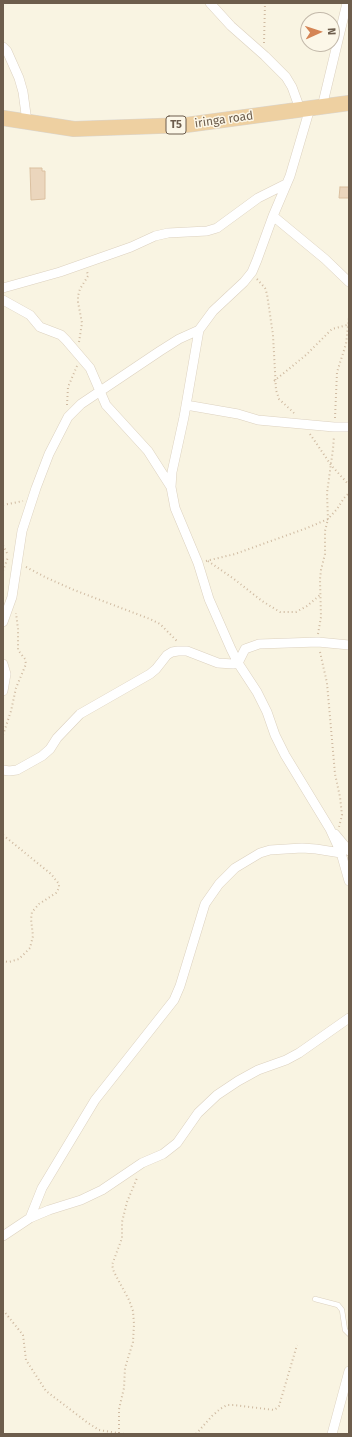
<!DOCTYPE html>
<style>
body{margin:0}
#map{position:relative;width:352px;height:1437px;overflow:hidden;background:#f9f4e2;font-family:"Fira Sans",sans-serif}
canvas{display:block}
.frame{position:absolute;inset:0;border:4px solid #6d5d4c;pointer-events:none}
.north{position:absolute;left:300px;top:12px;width:40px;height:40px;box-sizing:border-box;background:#fcf7e8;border:1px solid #c3b9aa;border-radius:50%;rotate:87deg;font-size:11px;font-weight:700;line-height:16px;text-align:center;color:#6d5d4c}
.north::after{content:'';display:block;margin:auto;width:14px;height:18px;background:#d58555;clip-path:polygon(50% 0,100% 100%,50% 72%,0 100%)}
</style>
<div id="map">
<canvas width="352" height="1437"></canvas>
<div class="frame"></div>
<div class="north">N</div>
</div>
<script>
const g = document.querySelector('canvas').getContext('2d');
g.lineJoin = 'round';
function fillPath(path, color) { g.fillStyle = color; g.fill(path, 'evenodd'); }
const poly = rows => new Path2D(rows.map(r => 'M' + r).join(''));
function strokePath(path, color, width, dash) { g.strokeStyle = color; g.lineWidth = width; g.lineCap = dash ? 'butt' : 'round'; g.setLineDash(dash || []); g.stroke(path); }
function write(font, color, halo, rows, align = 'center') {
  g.font = font + ' "Fira Sans",sans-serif'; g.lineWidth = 3; g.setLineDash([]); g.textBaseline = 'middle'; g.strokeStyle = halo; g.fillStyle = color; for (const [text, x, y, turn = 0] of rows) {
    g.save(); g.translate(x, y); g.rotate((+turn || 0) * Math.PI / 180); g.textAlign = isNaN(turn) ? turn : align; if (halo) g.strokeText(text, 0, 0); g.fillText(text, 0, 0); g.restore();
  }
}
const building = poly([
 [30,168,42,168,42,171,45,171,45,199,31,200,30,168],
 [340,187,349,187,349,198,339,198,340,187]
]);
const path = poly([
 [264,43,265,3],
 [257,279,265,288,267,294,273,335,276,390,279,399,294,413],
 [79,342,82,323,78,302,78,296,80,289,88,276,87,271],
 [274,381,306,355,332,329,347,325],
 [67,405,68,387,77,366],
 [335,418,337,372,346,344,349,317],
 [310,434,331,465,349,485],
 [3,505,23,501],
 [3,545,8,555],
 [206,561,235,554,307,528,328,519,337,509,344,498,349,493],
 [208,561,234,579,262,601,280,612,296,612,307,606,320,595],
 [26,567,47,578,74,590,150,619,160,624,178,642],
 [3,571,8,557],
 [318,634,321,617,320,579,321,570,325,554,325,531,328,519,327,493,333,449,334,436],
 [320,652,327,683,335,774,340,797,342,815,339,827],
 [3,735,11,711,16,688,26,664,25,659,18,650,18,629,16,613],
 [3,835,51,874,59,884,59,888,56,893,39,904,32,912,31,919,33,936,30,948,19,959,9,962,3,961],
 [3,1310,23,1335,26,1360,46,1391,88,1423,99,1430,124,1434],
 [3,1312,3,1322],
 [119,1433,119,1409,124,1388,125,1368,133,1342,134,1324,133,1311,129,1300,114,1272,112,1265,122,1238,122,1222,127,1202,137,1178],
 [196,1434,212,1416,220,1409,227,1405,234,1405,274,1410,277,1408,279,1406,297,1345]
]);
const service = poly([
 [315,1299,338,1305,342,1310,345,1330,349,1334]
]);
const minor = poly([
 [210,3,231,26,265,56,286,77,292,87,300,109],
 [3,47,7,51,19,78,23,92,27,122],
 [322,107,347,3],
 [310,108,290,176,273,216,257,260,252,272,244,282,213,311,199,330,184,417,172,472,171,487,175,508,198,563,209,599,231,649,238,663,257,692,267,712,275,735,285,755,330,829,341,853,349,881],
 [273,216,325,259,349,282],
 [3,288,60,272,131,247,155,236,168,233,207,231,217,228,258,198,286,184],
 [3,300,30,315,40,327,61,335,66,340,90,368,106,405,148,451,171,487],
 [186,405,238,414,258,420,334,427,349,427],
 [3,622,12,597,22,531,36,488,49,454,68,417,81,404,160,351,179,339,199,330],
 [3,664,6,674,3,691],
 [3,770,9,771,17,770,42,756,50,749,57,738,80,714,150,674,156,669,167,655,172,652,178,651,187,651,218,663,233,664,238,663,245,649,259,644,318,642,349,645],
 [335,834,349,851],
 [30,1218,42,1188,95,1100,174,1000,180,986,205,904,219,884,235,868,260,853,270,850,302,848,316,849,341,853],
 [3,1236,30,1218,49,1210,81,1200,102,1190,142,1163,163,1154,177,1143,198,1113,217,1095,238,1081,258,1070,286,1060,299,1053,349,1018],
 [332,1434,349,1371]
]);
const trunk = poly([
 [3,118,74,129,186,125,349,103]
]);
const shields = [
 [176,125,20]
];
const shieldNames = [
 ["T5",176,125]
];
const streetNames = [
 ["iringa road",224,120,-8]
];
fillPath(building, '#ebd6bd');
strokePath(building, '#dbc0a0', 1);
strokePath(service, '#dcd1bf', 5.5);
strokePath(minor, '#dcd1bf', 10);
strokePath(trunk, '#d9d5d0', 16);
strokePath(path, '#cfbaa1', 2, [1, 3]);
strokePath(service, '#fff', 4.5);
strokePath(minor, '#fff', 9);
strokePath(trunk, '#eed0a1', 15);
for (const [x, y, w] of shields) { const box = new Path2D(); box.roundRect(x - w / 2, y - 9, w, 18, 3); g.fillStyle = '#fcf7e8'; g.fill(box); strokePath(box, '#6d5d4c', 1); }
write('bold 11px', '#6d5d4c', null, shieldNames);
write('12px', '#6d5d4c', '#fcf7e8', streetNames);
</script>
